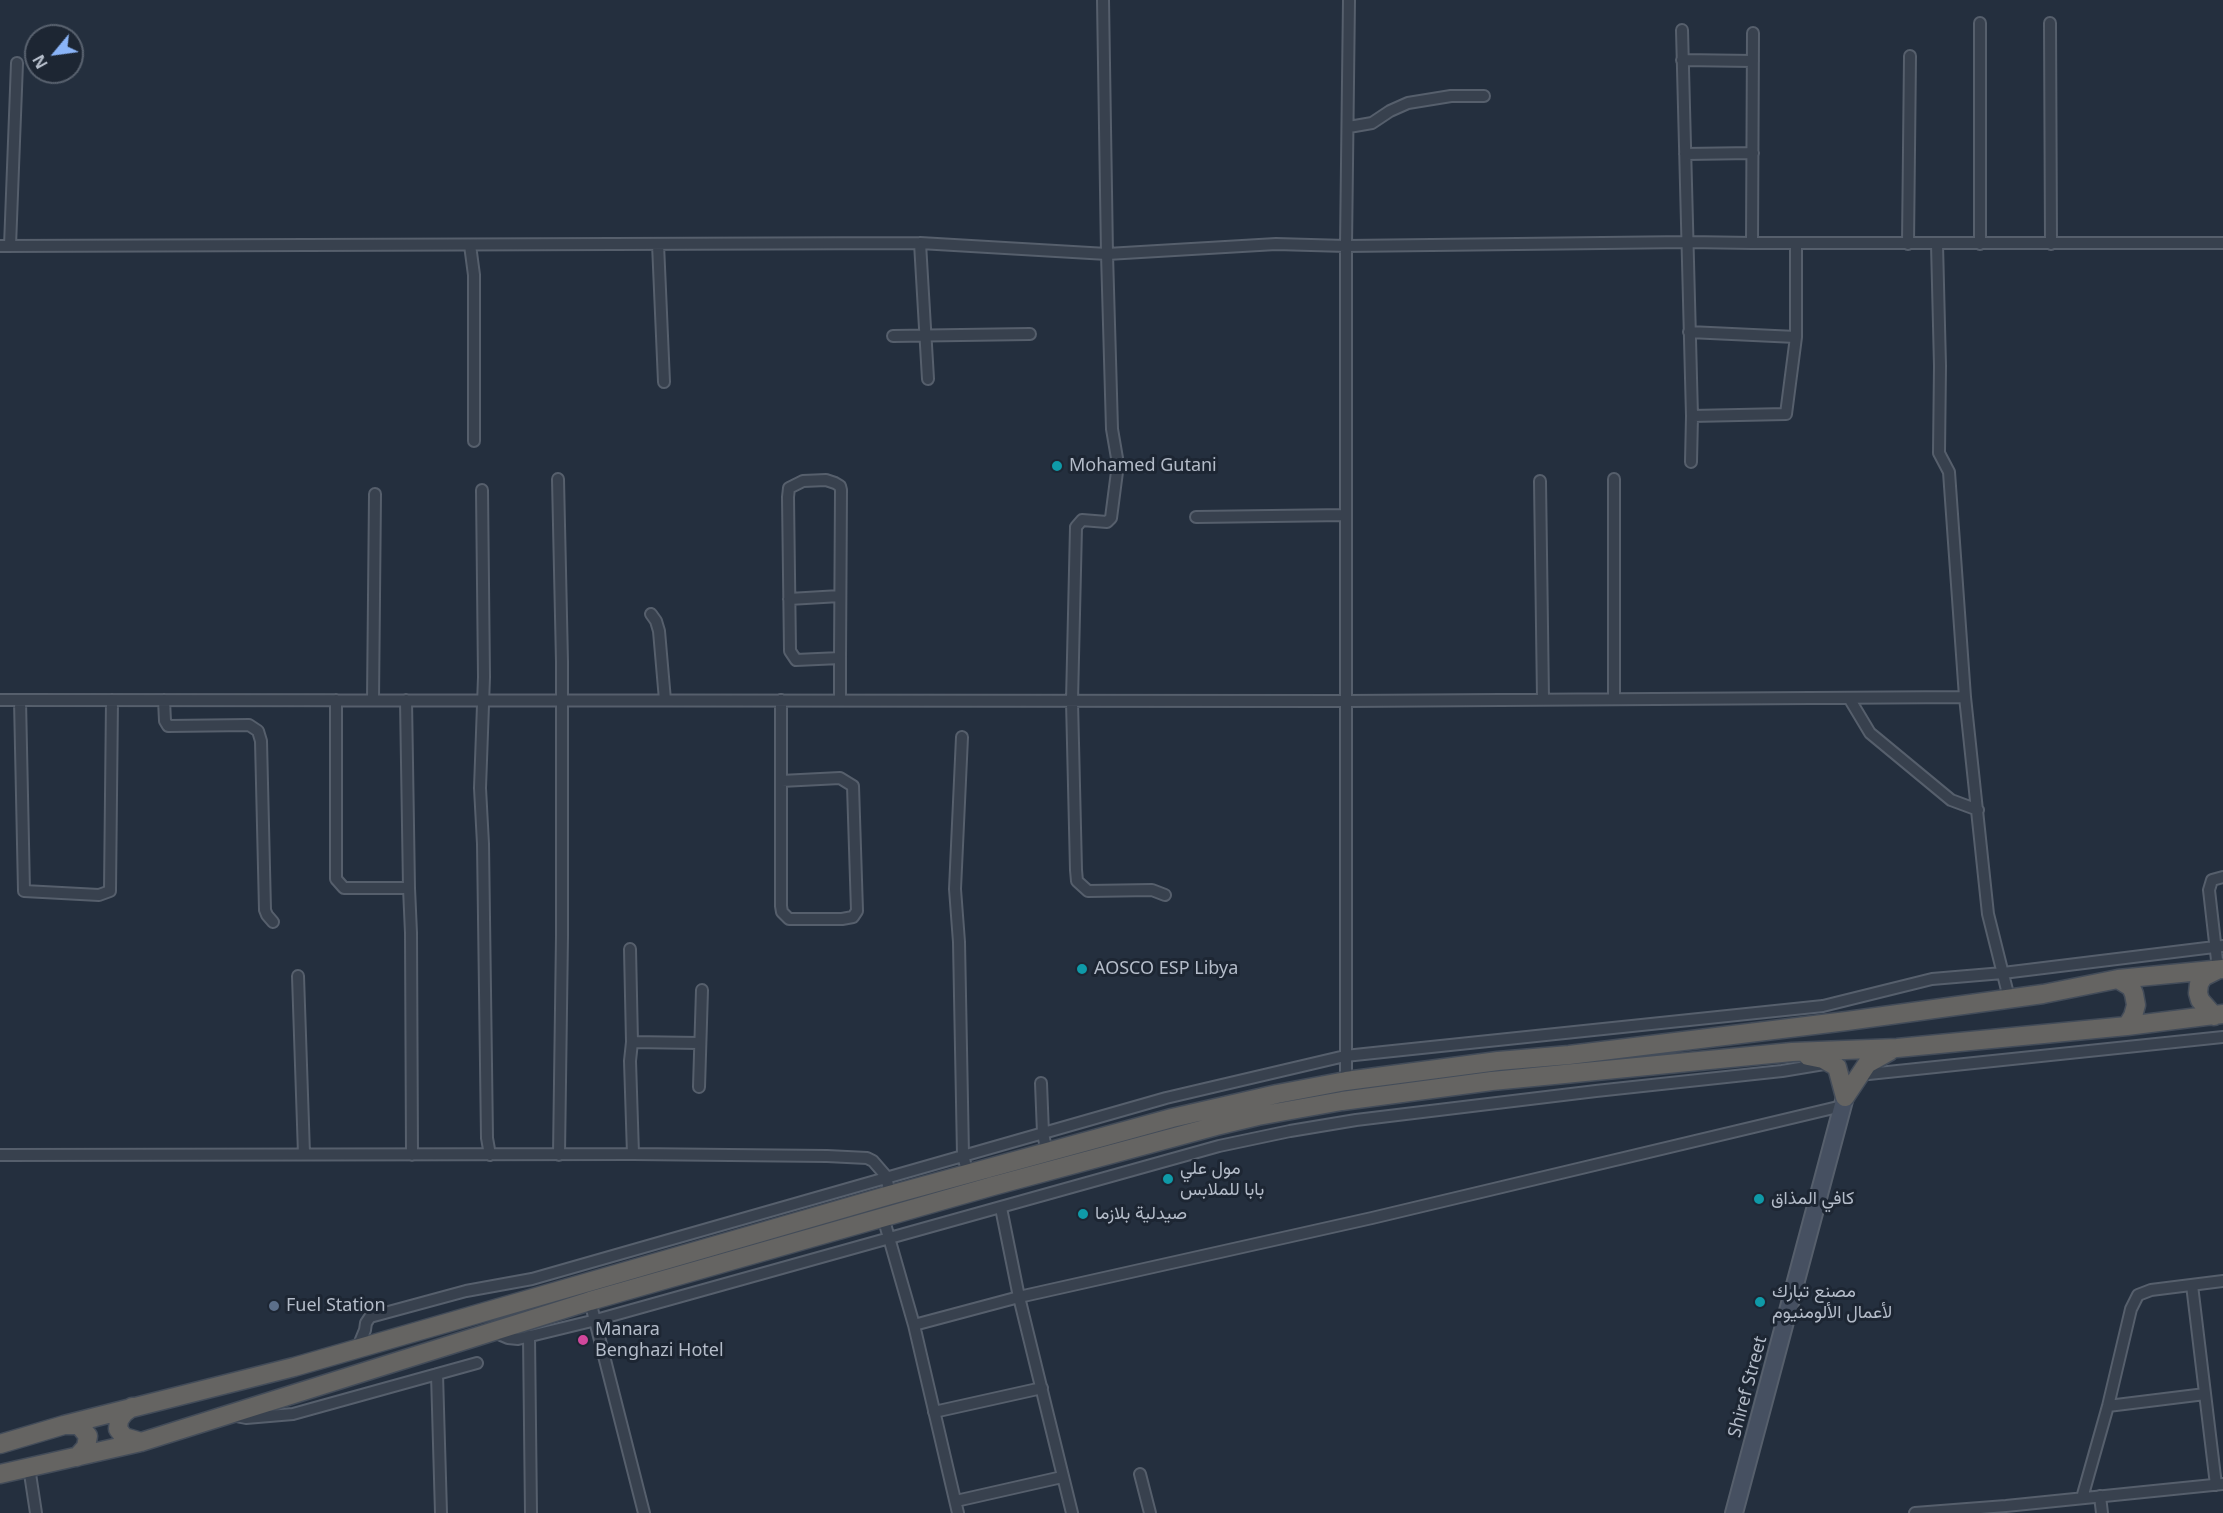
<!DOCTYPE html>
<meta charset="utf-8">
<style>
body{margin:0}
#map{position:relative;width:2223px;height:1513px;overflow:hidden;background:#242f3e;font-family:"Noto Sans",sans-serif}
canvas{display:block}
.north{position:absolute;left:24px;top:24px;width:60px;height:60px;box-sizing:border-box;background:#1d2633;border:2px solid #59626f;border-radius:50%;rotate:241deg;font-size:16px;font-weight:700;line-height:24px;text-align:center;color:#b4bcc9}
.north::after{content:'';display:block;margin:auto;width:21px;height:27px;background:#8ab4f8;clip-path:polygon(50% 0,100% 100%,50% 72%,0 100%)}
</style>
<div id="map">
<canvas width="2223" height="1513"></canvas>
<div class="north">N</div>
</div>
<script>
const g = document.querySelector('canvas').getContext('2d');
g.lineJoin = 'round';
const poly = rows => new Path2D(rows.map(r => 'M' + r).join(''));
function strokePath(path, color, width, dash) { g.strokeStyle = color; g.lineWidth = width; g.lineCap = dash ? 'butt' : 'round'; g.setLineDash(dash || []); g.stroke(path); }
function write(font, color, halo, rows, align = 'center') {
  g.font = font + ' "Noto Sans",Vazirmatn,sans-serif'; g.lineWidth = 6; g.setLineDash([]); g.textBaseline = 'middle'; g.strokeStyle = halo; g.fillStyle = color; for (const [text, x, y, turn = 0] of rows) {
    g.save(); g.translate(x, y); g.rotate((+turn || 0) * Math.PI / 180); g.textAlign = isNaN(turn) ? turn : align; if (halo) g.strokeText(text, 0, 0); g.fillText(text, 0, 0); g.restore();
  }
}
const minor = poly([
 [1103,0,1107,254,1112,429,1118,464,1111,518,1107,522,1082,520,1076,527,1072,701,1076,870,1077,881,1088,891,1152,890,1165,895],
 [1980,23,1980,244],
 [2050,23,2051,244],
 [1682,30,1692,416,1691,462],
 [1682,60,1753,61],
 [1349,127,1372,123,1390,111,1408,103,1451,96,1484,96],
 [1685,154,1753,153],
 [920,243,928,379],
 [1752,243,1753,33],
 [658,244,664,382],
 [1908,244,1910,56],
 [1937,244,1940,366,1939,453,1949,472,1965,697,1988,914,2009,998],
 [470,245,474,275,474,441],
 [0,246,920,243,1107,254,1276,244,1346,246,1688,242,1752,243,2223,243],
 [10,246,17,63],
 [1689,332,1796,337],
 [893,336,1030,334],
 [1692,416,1786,414,1796,337,1796,243],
 [558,479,562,662,562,936,559,1155],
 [1540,481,1543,699],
 [482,490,484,677,480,788,483,844,487,1138,490,1155],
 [1196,517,1346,515],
 [789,599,840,596],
 [651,614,656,621,659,631,665,700],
 [1849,698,1870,733,1951,800,1978,810],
 [1614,699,1614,479],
 [0,700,1346,701,1965,697],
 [20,700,24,891,99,895,110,891,112,700],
 [164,700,165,721,168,726,249,725,258,731,261,741,265,910,267,915,273,922],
 [336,700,336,879,344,888,409,888],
 [373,700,375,494],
 [406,700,409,888,411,933,412,1155],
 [781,700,781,906,782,912,789,919,842,919,853,917,857,911,853,786,840,778,781,781],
 [840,700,840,658,841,490,840,486,835,483,826,480,803,481,789,488,788,497,790,651,796,660,840,658],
 [962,737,955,889,959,942,963,1155,968,1175],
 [630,949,632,1042],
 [2218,969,2209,890,2212,880,2223,877],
 [298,976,304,1154],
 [1859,1075,2223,1037],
 [1346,1081,1346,246,1349,0],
 [1041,1083,1043,1133,1047,1154],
 [699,1087,702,990],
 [633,1154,630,1061,632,1042,699,1043],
 [0,1155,633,1154,827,1156,867,1158,873,1161,886,1176,890,1195],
 [1001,1208,1019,1297,1072,1513],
 [883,1217,914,1325,958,1513],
 [2192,1285,2216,1485],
 [590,1301,644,1513],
 [914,1325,1019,1297,1372,1218,1842,1106],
 [494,1332,508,1338,518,1339,596,1320,1219,1146,1290,1131,1356,1120,1596,1091,1782,1071,1824,1064],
 [529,1336,531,1513],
 [358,1347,365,1330,366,1323,370,1317,466,1291,532,1279,1166,1098,1345,1056,1823,1006,1932,979,2003,973,2223,946],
 [437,1374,441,1513],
 [2108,1406,2205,1394],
 [934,1412,1042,1388],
 [236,1416,246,1418,293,1414,477,1363],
 [29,1467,36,1513],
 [1140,1474,1150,1513],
 [2100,1496,2102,1513],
 [2082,1498,2108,1406,2131,1309,2138,1295,2151,1290,2223,1281],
 [956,1501,1062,1477],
 [1915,1513,2006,1506,2223,1484]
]);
const secondary = poly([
 [1734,1513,1845,1097]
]);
const trunk = poly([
 [2118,979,2131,987,2134,994,2136,1005,2133,1016,2127,1026],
 [2214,1016,2200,1000,2198,993,2199,984,2203,977,2217,970],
 [1808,1056,1823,1059,1837,1067,1845,1097],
 [1845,1097,1867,1064,1890,1051],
 [132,1407,124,1413,119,1420,118,1429,124,1437,141,1442],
 [66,1425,79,1425,88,1436,86,1447,77,1457],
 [0,1444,64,1425,294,1367,890,1195,1172,1118,1277,1094,1346,1081,1498,1061,1569,1055,1847,1021,2043,994,2118,979,2223,969],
 [0,1474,141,1442,590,1301,993,1186,1216,1126,1258,1116,1342,1101,1492,1081,1792,1052,1897,1048,2127,1026,2223,1014]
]);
const markers = [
 [1057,466,6,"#0f9aa8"],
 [1082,969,6,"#0f9aa8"],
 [1168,1179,6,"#0f9aa8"],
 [1759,1199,6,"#0f9aa8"],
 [1083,1214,6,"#0f9aa8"],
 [1760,1302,6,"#0f9aa8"],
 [274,1306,6,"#5c6f8a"],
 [583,1340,6,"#d1479c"]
];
const poiNames = [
 ["Mohamed Gutani",1069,466],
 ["AOSCO ESP Libya",1094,969],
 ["مول علي",1180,1169],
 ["بابا للملابس",1180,1190],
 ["كافي المذاق",1771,1199],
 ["صيدلية بلازما",1095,1214],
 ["مصنع تبارك",1772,1292],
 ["لأعمال الألومنيوم",1772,1313],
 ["Fuel Station",286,1306],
 ["Manara",595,1330],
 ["Benghazi Hotel",595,1351]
];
const streetNames = [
 ["Shiref Street",1748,1387,-75]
];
strokePath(minor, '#565f6c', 14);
strokePath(secondary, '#565f6c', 20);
strokePath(trunk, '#434c59', 21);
strokePath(minor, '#38414e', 10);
strokePath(secondary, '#465061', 16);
strokePath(trunk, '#656462', 18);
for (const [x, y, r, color] of markers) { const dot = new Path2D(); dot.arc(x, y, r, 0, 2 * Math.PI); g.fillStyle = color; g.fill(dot); strokePath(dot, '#1d2633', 2); }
write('18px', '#b4bcc9', '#1d2633', poiNames, 'left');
write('18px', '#b4bcc9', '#1d2633', streetNames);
</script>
